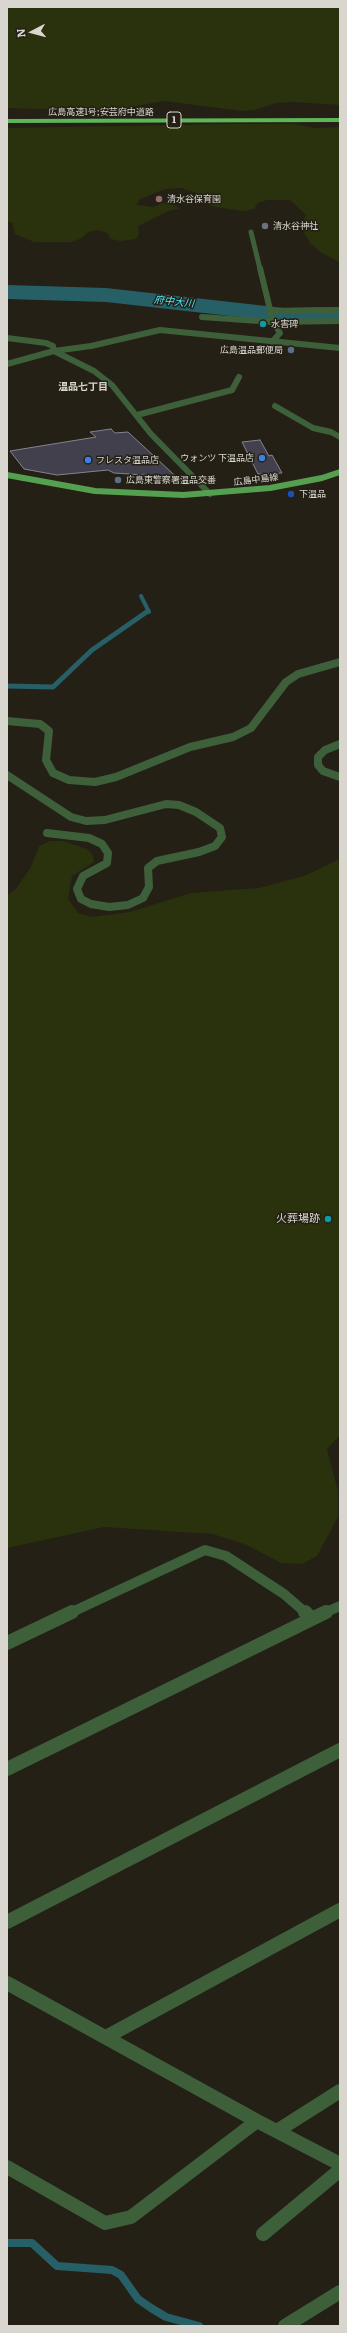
<!DOCTYPE html>
<meta charset="utf-8">
<style>
body{margin:0}
#map{position:relative;width:347px;height:2333px;overflow:hidden;background:#242016;font-family:Literata,serif}
canvas{display:block}
.frame{position:absolute;inset:0;border:8px solid #d9d6cf;pointer-events:none}
.north{position:absolute;left:12px;top:12px;width:40px;height:40px;-webkit-text-stroke:3px #242016;paint-order:stroke;rotate:264deg;font-size:11px;font-weight:700;line-height:16px;text-align:center;color:#d9d6cf}
.north::after{content:'';display:block;margin:auto;width:14px;height:18px;background:#d9d6cf;clip-path:polygon(50% 0,100% 100%,50% 72%,0 100%)}
</style>
<div id="map">
<canvas width="347" height="2333"></canvas>
<div class="frame"></div>
<div class="north">N</div>
</div>
<script>
const g = document.querySelector('canvas').getContext('2d');
g.lineJoin = 'round';
function fillPath(path, color) { g.fillStyle = color; g.fill(path, 'evenodd'); }
const poly = rows => new Path2D(rows.map(r => 'M' + r).join(''));
function strokePath(path, color, width, dash) { g.strokeStyle = color; g.lineWidth = width; g.lineCap = dash ? 'butt' : 'round'; g.setLineDash(dash || []); g.stroke(path); }
function write(font, color, halo, rows, align = 'center') {
  g.font = font + ' Literata,"Noto Sans JP",serif'; g.lineWidth = 3; g.setLineDash([]); g.textBaseline = 'middle'; g.strokeStyle = halo; g.fillStyle = color; for (const [text, x, y, turn = 0] of rows) {
    g.save(); g.translate(x, y); g.rotate((+turn || 0) * Math.PI / 180); g.textAlign = isNaN(turn) ? turn : align; if (halo) g.strokeText(text, 0, 0); g.fillText(text, 0, 0); g.restore();
  }
}
const green = poly([
 [7,7,340,7,340,105,294,102,276,103,255,110,242,111,164,101,109,111,7,108],
 [230,124,295,124,315,128,340,127,340,262,322,253,311,244,304,233,302,223,306,215,290,200,267,200,258,203,254,209,243,211,215,207,205,203,202,195,181,188,165,189,140,199,136,205,153,207,163,203,175,205,180,209,168,211,138,226,139,234,136,239,120,241,111,239,107,233,98,230,88,232,82,238,72,242,34,242,15,234,12,222,7,222,7,128],
 [50,841,63,841,87,849,93,855,94,862,72,876,68,899,78,913,91,917,130,912,191,893,259,888,304,876,340,859,340,1435,327,1449,338,1491,338,1517,317,1556,302,1564,281,1563,247,1545,213,1534,104,1527,7,1548,7,895,15,890,31,867,39,846]
]);
const streamFar2 = poly([
 [141,596,149,612]
]);
const streamFar1 = poly([
 [7,686,53,687,92,650,148,611]
]);
const stream = poly([
 [7,2243,32,2243,57,2266,112,2270,121,2275,138,2299,151,2308,166,2317,199,2326]
]);
const river = poly([
 [7,285,106,288,284,308,340,307,340,321,284,322,106,302,7,299,7,285]
]);
const building = poly([
 [111,429,115,433,128,432,185,485,145,475,114,473,108,470,57,475,24,469,10,451,96,437,90,432,111,429],
 [260,440,269,456,272,455,282,473,258,474,242,442,260,440]
]);
const minorFar4 = poly([
 [251,232,260,269]
]);
const minorFar3 = poly([
 [260,268,273,322,280,333,272,342],
 [270,311,340,310],
 [202,317,273,322,340,321],
 [7,338,46,343,53,346,54,351],
 [7,364,54,351,91,346,160,330,340,348],
 [275,406,313,428,331,432,340,437],
 [137,415,232,390,239,377]
]);
const minorFar2 = poly([
 [7,721,40,724,49,731,46,760,53,773,69,780,95,782,116,777,190,747,233,737,251,728,286,682,298,674,340,662],
 [340,744,325,750,318,757,318,765,323,771,340,777],
 [7,775,71,817,86,821,105,820,166,804,179,805,196,812,220,828,222,837,215,846,199,852,157,861,148,868,149,887,143,898,128,905,109,907,91,904,81,899,77,889,83,876,107,863,108,853,102,844,89,838,47,833]
]);
const minorFar1 = poly([
 [70,1613,205,1550,226,1556,284,1594,306,1613],
 [324,1613,340,1606]
]);
const minor = poly([
 [305,1612,312,1619],
 [7,1643,72,1612],
 [7,1769,326,1612],
 [7,1922,340,1750],
 [7,1983,257,2121,340,2164],
 [106,2037,340,1910],
 [277,2131,340,2091],
 [7,2167,105,2223,131,2217,257,2121],
 [263,2234,340,2170],
 [285,2326,340,2292]
]);
const tertiary = poly([
 [54,351,94,371,112,385,151,434,210,494]
]);
const primary = poly([
 [7,475,95,491,183,495,270,488,322,478,340,472]
]);
const motorway = poly([
 [340,118,340,122,7,123,7,119,340,118]
]);
const markers = [
 [159,199,4,"#8d6e63"],
 [265,226,4,"#6b7280"],
 [263,324,4,"#0f9aa8"],
 [291,350,4,"#5c6f8a"],
 [262,458,4,"#3f7fe0"],
 [88,460,4,"#3f7fe0"],
 [118,480,4,"#5c6f8a"],
 [291,494,4,"#1a4fb4"],
 [328,1219,4,"#0f9aa8"]
];
const farStreetnames = [
 ["広島高速1号;安芸府中道路",101,112],
 ["広島中島線",256,480,-7]
];
const farPoinames = [
 ["清水谷保育園",167,199],
 ["清水谷神社",273,226],
 ["水害碑",271,324],
 ["広島温品郵便局",283,350,"right"],
 ["ウォンツ 下温品店",254,458,"right"],
 ["フレスタ温品店",96,460],
 ["広島東警察署温品交番",126,480],
 ["下温品",299,494]
];
const shields = [
 [174,120,14]
];
const shieldNames = [
 ["1",174,120]
];
const farWaternames = [
 ["府中大川",174,302,6]
];
const farNeighbourhoodnames = [
 ["温品七丁目",83,387]
];
const poiNames = [
 ["火葬場跡",320,1219]
];
fillPath(green, '#29320d');
strokePath(streamFar2, '#275f66', 4);
strokePath(streamFar1, '#275f66', 5);
strokePath(stream, '#275f66', 8);
fillPath(river, '#275f66');
fillPath(building, '#41404c');
strokePath(building, '#848390', 1);
strokePath(minorFar4, '#3d603b', 5);
strokePath(minorFar3, '#3d603b', 6);
strokePath(minorFar2, '#3d603b', 8);
strokePath(minorFar1, '#3d603b', 10);
strokePath(minor, '#3d603b', 14);
strokePath(tertiary, '#3d603b', 6);
strokePath(primary, '#559f50', 6);
fillPath(motorway, '#5db757');
for (const [x, y, r, color] of markers) { const dot = new Path2D(); dot.arc(x, y, r, 0, 2 * Math.PI); g.fillStyle = color; g.fill(dot); strokePath(dot, '#242016', 1.5); }
write('9px', '#d9d6cf', '#242016', farStreetnames);
write('9px', '#d9d6cf', '#242016', farPoinames, 'left');
for (const [x, y, w] of shields) { const box = new Path2D(); box.roundRect(x - w / 2, y - 8, w, 16, 3); g.fillStyle = '#242016'; g.fill(box); strokePath(box, '#d9d6cf', 1); }
write('bold 10px', '#d9d6cf', null, shieldNames);
write('italic 10px', '#50ebfe', '#242016', farWaternames);
write('bold 10px', '#d9d6cf', '#242016', farNeighbourhoodnames);
write('11px', '#d9d6cf', '#242016', poiNames, 'right');
</script>
